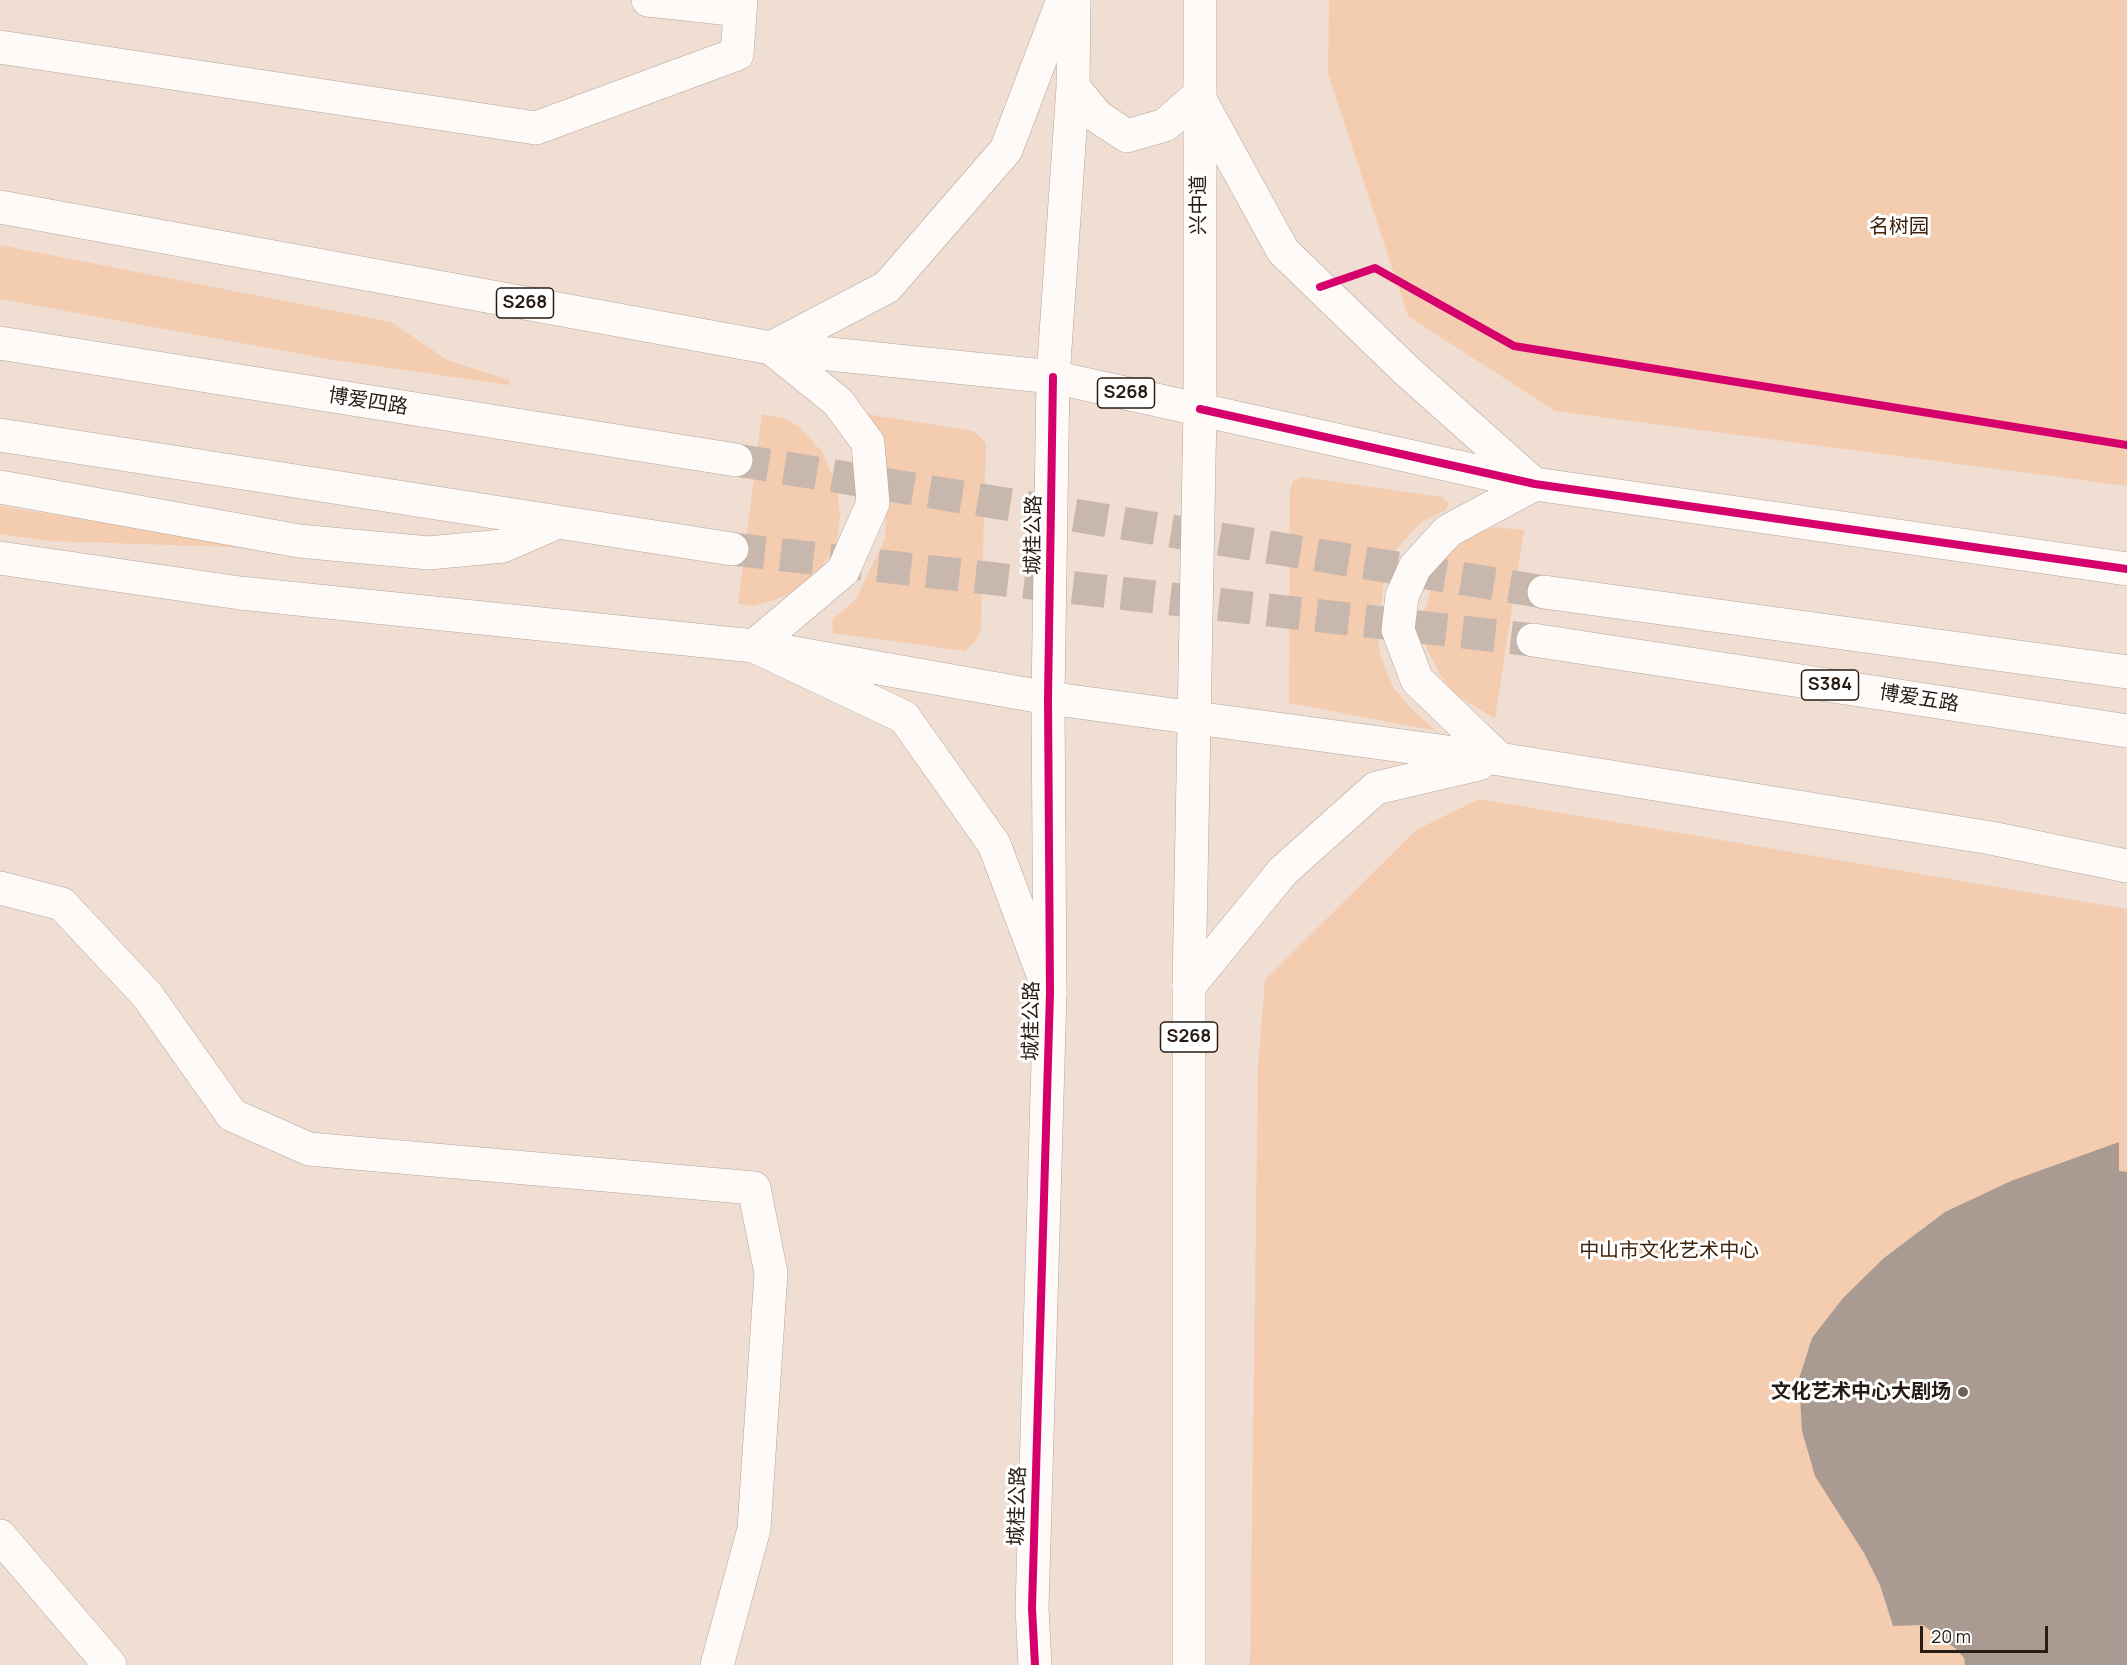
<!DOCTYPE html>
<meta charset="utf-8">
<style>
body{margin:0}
#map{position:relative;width:2127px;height:1665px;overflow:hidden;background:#f0ded2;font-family:Manrope,sans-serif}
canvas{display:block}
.scale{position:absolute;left:1920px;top:1626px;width:128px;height:27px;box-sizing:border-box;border:3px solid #281c14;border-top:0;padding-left:8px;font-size:18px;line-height:21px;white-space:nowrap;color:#281c14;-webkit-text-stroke:4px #fff;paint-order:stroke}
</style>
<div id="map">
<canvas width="2127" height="1665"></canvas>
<div class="scale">20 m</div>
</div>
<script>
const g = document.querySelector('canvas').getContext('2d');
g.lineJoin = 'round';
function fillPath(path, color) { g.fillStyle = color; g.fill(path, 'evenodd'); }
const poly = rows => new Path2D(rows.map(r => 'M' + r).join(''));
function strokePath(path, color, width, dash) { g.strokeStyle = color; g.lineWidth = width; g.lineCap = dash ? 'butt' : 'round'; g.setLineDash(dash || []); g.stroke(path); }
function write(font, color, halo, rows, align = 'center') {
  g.font = font + ' Manrope,"Noto Sans SC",sans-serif'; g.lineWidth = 6; g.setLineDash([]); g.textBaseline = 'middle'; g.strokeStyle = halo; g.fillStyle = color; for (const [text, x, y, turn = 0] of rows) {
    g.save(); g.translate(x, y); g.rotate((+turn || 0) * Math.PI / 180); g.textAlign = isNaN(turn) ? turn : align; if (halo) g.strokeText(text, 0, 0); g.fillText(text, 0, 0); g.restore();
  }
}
const green = poly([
 [1329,0,2127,0,2127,486,1555,411,1408,316,1328,74],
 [0,245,391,322,447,360,509,380,509,385,334,360,0,299],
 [854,412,967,430,975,432,986,443,981,627,977,640,965,651,833,633,832,620,856,599,885,539,887,494],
 [762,414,783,418,798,426,823,453,837,488,840,518,836,545,818,572,786,596,754,606,738,604],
 [1302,477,1442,497,1449,503,1446,510,1421,522,1395,551,1385,574,1377,633,1381,658,1393,687,1414,712,1437,731,1289,703,1290,491,1293,480],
 [0,506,261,548,49,541,0,534],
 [1493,527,1524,530,1495,719,1452,692,1439,673,1427,649,1424,634,1424,613,1437,569,1448,554,1470,537],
 [1479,799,2127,909,2127,1665,1250,1665,1258,1068,1265,980,1416,830]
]);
const building = poly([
 [2119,1142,2119,1171,2127,1172,2127,1665,1965,1665,1964,1658,1956,1649,1923,1625,1893,1626,1880,1585,1864,1553,1815,1476,1802,1431,1799,1379,1812,1338,1843,1298,1884,1258,1945,1212,2011,1181]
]);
const highwayTunnel = poly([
 [736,460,1544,592],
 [732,549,1533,640]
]);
const minor = poly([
 [648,0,740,10],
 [0,47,536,128,737,54,741,0],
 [0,888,62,904,147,995,232,1115,309,1149,754,1188,771,1273,754,1529,717,1665],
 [0,1536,110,1665]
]);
const major = poly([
 [1073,87,1098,117,1127,136,1165,125,1198,96],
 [1035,1665,1032,1608,1050,993,1048,698,1053,377,1073,87,1074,0],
 [1189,1665,1189,986,1200,409,1200,0]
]);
const highway = poly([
 [1198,96,1283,251,1406,370,1533,483],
 [0,207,771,348,1053,377,1535,484,2127,569],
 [0,343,736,460],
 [0,435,732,549],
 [0,487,299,541,429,553,503,546,558,522],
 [0,558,240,593,754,646,1048,698,1499,759,1991,838,2127,866],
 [1544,592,2127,672],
 [1533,640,2127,731],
 [1499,759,1417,680,1398,630,1402,596,1415,567,1448,531,1535,484],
 [1189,986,1283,871,1376,788,1479,764],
 [1050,993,994,844,904,717,754,646,843,571,873,503,868,443,838,402,771,348,887,287,1006,150,1063,0]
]);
const cycleway = poly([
 [1320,287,1375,268,1514,346,2127,445],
 [1200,409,1535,484,2127,569],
 [1035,1665,1032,1608,1050,993,1048,698,1053,377]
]);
const markers = [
 [1963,1392,6,"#6e6056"]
];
const shields = [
 [525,303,57],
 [1126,393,57],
 [1830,685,57],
 [1189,1037,57]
];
const shieldNames = [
 ["S268",525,303],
 ["S268",1126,393],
 ["S384",1830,685],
 ["S268",1189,1037]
];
const streetNames = [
 ["兴中道",1199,205,-90],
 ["博爱四路",368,402,9],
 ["城桂公路",1034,535,-89],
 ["博爱五路",1919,699,9],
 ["城桂公路",1032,1021,-89],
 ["城桂公路",1018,1506,-88]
];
const parkNames = [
 ["名树园",1899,227],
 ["中山市文化艺术中心",1669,1251]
];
const poiNames = [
 ["文化艺术中心大剧场",1951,1392]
];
fillPath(green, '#f4ccb0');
fillPath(building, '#a99b92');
strokePath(highwayTunnel, '#c8b7ac', 33, [33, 16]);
strokePath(minor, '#b4a69d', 34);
strokePath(major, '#b4a69d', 34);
strokePath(highway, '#b4a69d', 34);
strokePath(minor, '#fdfaf8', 33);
strokePath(major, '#fdfaf8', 33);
strokePath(highway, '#fdfaf8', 33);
strokePath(cycleway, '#d6006c', 8);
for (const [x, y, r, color] of markers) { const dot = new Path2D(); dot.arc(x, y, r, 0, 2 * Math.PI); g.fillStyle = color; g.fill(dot); strokePath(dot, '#fff', 2); }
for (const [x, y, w] of shields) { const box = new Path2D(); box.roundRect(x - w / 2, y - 15, w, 30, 4.5); g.fillStyle = '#fff'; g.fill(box); strokePath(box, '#281c14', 1.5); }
write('bold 18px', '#281c14', null, shieldNames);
write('20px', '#281c14', '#fff', streetNames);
write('20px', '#402209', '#fff', parkNames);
write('bold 20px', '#281c14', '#fff', poiNames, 'right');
</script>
